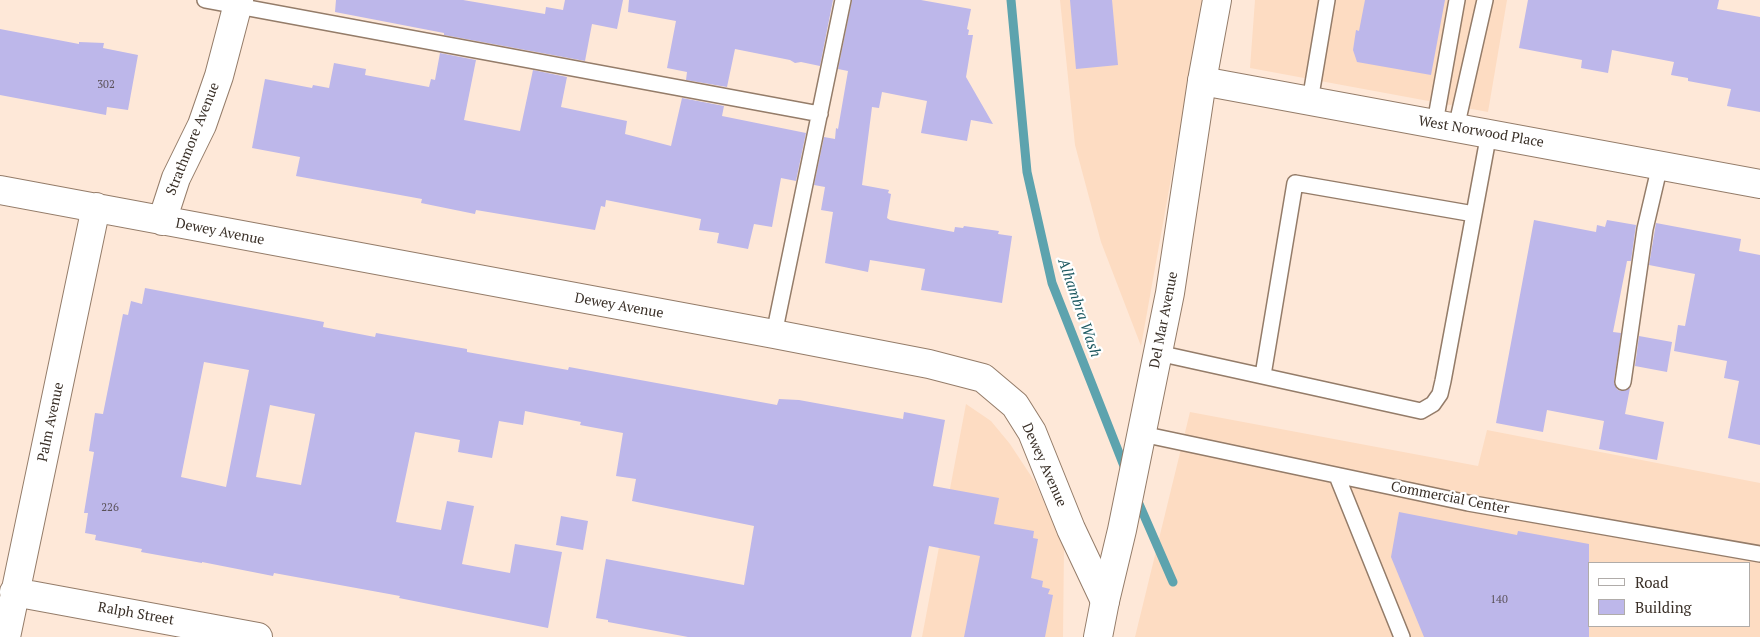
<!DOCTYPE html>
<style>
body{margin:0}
#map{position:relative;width:1760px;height:637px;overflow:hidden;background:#fee8d8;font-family:"PT Serif",serif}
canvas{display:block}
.legend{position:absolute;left:1588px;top:562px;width:162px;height:65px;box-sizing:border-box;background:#fff;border:1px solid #b0aca9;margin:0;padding:6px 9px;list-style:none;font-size:15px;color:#392f27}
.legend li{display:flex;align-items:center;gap:10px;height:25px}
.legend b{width:25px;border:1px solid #b0aca9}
</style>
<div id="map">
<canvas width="1760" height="637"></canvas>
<ul class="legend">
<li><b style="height:6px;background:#fff"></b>Road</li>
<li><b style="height:14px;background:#bdb7ea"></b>Building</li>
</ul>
</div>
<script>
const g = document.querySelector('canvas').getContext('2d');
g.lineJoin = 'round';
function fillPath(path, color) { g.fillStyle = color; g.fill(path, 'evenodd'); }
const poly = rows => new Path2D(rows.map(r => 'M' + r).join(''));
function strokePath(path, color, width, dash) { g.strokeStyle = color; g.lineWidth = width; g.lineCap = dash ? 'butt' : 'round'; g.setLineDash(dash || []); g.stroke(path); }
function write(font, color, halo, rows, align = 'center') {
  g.font = font + ' "PT Serif",serif'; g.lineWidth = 4.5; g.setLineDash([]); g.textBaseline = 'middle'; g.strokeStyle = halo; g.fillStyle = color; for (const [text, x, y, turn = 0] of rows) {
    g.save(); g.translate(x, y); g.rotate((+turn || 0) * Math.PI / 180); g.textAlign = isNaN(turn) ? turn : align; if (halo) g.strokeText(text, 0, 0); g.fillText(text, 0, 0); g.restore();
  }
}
const built = poly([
 [1060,0,1203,0,1141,346,1101,242,1075,145],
 [1255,0,1507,0,1488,112,1250,68],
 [966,404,991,421,1010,444,1035,482,1064,547,1063,637,922,637],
 [1190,412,1478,466,1487,430,1760,483,1760,637,1135,637],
 [1589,563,1749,563,1749,626,1589,626]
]);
const stream = poly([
 [1011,0,1027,172,1052,283,1126,471],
 [1136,497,1173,582]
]);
const building = poly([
 [336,0,463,0,545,14,546,7,563,10,565,0,623,0,617,29,592,24,585,61,444,35,444,33,335,12],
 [629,0,833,0,820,66,801,62,795,63,790,60,735,49,727,87,686,80,687,72,667,68,676,21,628,12],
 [852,0,921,0,971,9,967,29,969,30,968,35,973,35,966,77,993,124,971,120,967,141,921,133,927,101,882,92,879,108,872,107,862,185,889,190,888,193,891,194,887,218,890,220,954,232,955,227,963,228,964,226,999,231,998,234,1012,236,1002,303,921,290,925,269,870,260,868,272,825,263,833,212,821,210,825,187,814,185,824,137,835,139,836,128,838,129,848,71,838,69],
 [1070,0,1112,0,1118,65,1076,69],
 [1365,0,1445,0,1431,75,1357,62,1353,50,1356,30,1359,31],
 [1528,0,1719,0,1717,9,1760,17,1760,112,1727,106,1731,89,1688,81,1688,78,1671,75,1674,62,1612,50,1608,73,1581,68,1582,60,1519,48],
 [0,29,79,44,79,42,104,43,103,48,138,55,128,110,107,107,106,115,0,95],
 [440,53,476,60,464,120,520,131,533,70,567,77,561,107,627,121,625,134,671,146,682,98,724,106,722,116,806,133,796,181,781,178,772,227,754,224,748,249,717,243,719,233,699,230,701,219,606,200,605,207,601,206,595,230,476,210,475,214,421,203,422,199,296,176,300,157,252,148,265,79,312,88,313,85,329,88,334,63,366,69,365,75,429,87,431,79,435,80],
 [1534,220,1596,232,1597,225,1605,227,1607,220,1636,225,1631,261,1627,261,1613,332,1621,333,1614,381,1615,386,1618,390,1622,391,1630,388,1625,414,1664,422,1657,460,1599,449,1604,421,1547,410,1543,432,1496,423],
 [1656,223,1741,239,1739,251,1760,255,1760,445,1728,438,1739,381,1724,378,1727,361,1674,351,1678,325,1685,326,1695,274,1649,265],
 [145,288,324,322,323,327,375,337,376,333,467,349,467,352,568,370,569,367,777,405,779,399,799,400,903,419,904,412,945,420,933,486,999,498,994,524,1034,531,1033,538,1038,539,1031,578,1043,581,1042,587,1050,589,1048,594,1053,595,1045,637,964,637,980,556,929,546,911,637,688,637,608,622,608,620,596,618,606,559,744,585,754,526,632,501,636,479,616,476,623,433,580,425,581,422,525,411,523,425,499,421,492,458,458,452,460,440,415,432,396,522,441,530,447,501,474,506,462,564,510,573,515,544,562,552,548,628,399,598,400,596,274,573,273,576,202,562,202,563,141,552,142,549,95,540,96,535,85,533,88,513,84,513,94,452,89,451,95,413,103,414,123,314,128,315,131,301,142,304],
 [204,362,249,370,226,487,181,477],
 [270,405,315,414,301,485,256,477],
 [1639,336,1672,342,1667,372,1635,366],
 [1399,512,1517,535,1518,531,1589,544,1589,637,1424,637,1391,557],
 [561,516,588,521,583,550,556,545]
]);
const lane = poly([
 [205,0,820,114],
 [1310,101,1327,0],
 [1435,123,1457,0],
 [1456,128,1485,0],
 [774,334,843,0],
 [1158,353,1421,411,1433,404,1440,394,1443,381,1489,133],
 [1263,375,1295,183,1474,214],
 [1623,382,1645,229,1660,165],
 [1142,434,1468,503,1760,554],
 [1337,476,1402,637]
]);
const street = poly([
 [1202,81,1760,184],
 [0,190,774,334,929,364,983,378,1015,405,1032,432,1071,529,1105,601],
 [162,221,176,178,202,125,219,76,239,0],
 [14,592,258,637],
 [6,637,96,207]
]);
const secondary = poly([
 [1098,637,1105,601,1122,530,1170,293,1202,81,1217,0]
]);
const numberNames = [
 ["302",106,85],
 ["226",110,508],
 ["140",1499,600]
];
const streetNames = [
 ["West Norwood Place",1481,132,10],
 ["Strathmore Avenue",193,139,-68],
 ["Dewey Avenue",220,232,11],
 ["Dewey Avenue",619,306,10],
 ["Del Mar Avenue",1164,320,-79],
 ["Palm Avenue",51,422,-78],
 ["Dewey Avenue",1044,465,66],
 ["Commercial Center",1450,498,11],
 ["Ralph Street",136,614,10]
];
const waterNames = [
 ["Alhambra Wash",1079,308,71]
];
fillPath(built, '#fddcc2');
strokePath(stream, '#5da3ae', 9);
fillPath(building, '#bdb7ea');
strokePath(lane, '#947c69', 18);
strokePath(street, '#947c69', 30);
strokePath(secondary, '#947c69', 30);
strokePath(lane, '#fff', 15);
strokePath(street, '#fff', 28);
strokePath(secondary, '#fff', 28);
write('11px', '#5a5158', null, numberNames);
write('14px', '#392f27', '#fff', streetNames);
write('italic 15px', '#1d5961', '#fff', waterNames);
</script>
